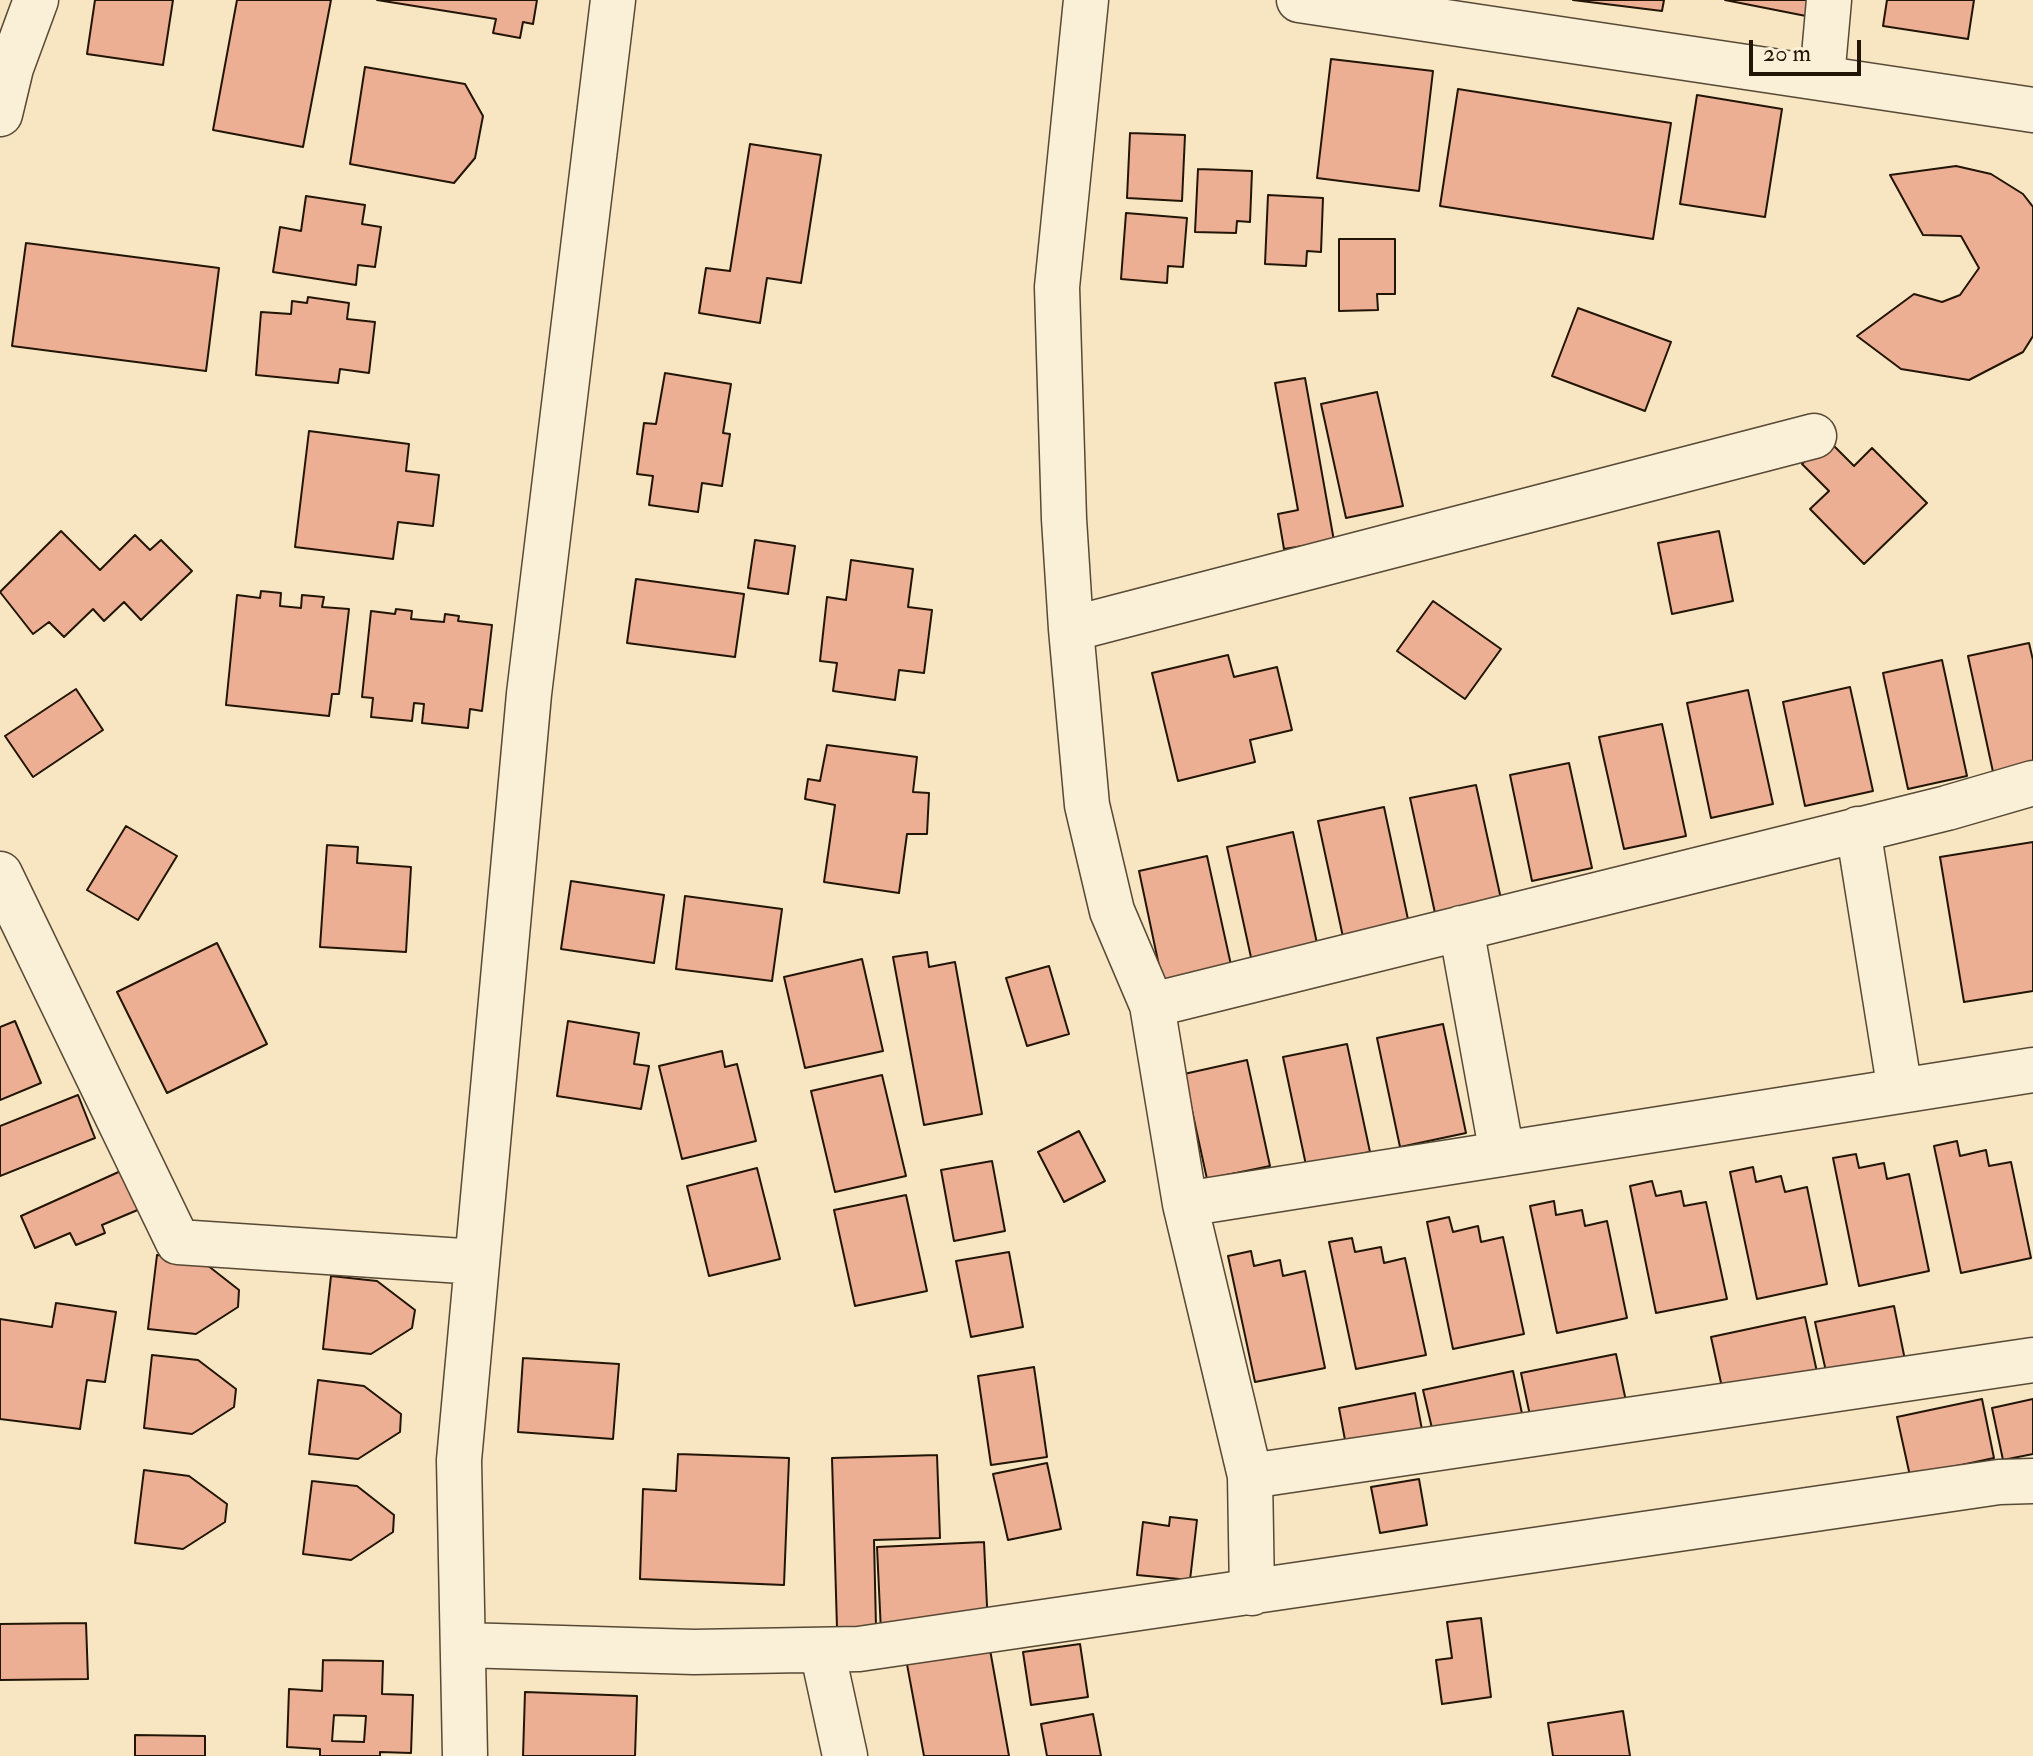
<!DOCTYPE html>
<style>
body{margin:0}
#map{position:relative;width:2033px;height:1756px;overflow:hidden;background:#f7e6c1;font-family:"IM FELL Double Pica",serif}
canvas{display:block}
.scale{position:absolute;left:1749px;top:40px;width:112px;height:36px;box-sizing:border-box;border:4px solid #221506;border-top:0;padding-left:10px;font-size:24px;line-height:28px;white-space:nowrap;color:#221506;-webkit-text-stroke:6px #faefd7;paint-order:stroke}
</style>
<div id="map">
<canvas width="2033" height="1756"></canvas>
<div class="scale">20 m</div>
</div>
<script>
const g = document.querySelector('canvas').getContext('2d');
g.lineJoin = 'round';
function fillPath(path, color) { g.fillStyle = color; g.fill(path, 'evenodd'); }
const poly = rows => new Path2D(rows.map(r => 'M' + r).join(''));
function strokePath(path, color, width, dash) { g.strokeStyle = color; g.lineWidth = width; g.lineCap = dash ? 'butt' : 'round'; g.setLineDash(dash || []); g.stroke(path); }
const building = poly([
 [95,0,173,0,163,65,87,54,95,0],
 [237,0,331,0,303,147,213,130,237,0],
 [377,0,537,0,533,24,523,22,520,38,493,33,496,19,377,0],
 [1573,0,1664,0,1662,11,1573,0],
 [1725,0,1808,0,1806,16,1725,0],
 [1887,0,1974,0,1968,39,1883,26,1887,0],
 [1331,59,1433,71,1419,191,1317,178,1331,59],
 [365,67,465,84,483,116,475,158,454,183,350,164,365,67],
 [1458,89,1671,123,1653,239,1440,206,1458,89],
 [1697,95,1782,109,1765,217,1680,204,1697,95],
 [1130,133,1185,135,1182,201,1127,198,1130,133],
 [750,144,821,155,801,283,767,278,760,323,699,313,706,268,730,271,750,144],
 [1956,166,1991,174,2023,194,2033,207,2033,336,2023,352,1969,380,1901,369,1857,336,1914,294,1942,302,1960,295,1979,268,1961,236,1923,235,1890,175,1956,166],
 [1198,169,1252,171,1250,222,1237,221,1236,233,1195,232,1198,169],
 [1268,195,1323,198,1321,252,1307,251,1306,266,1265,264,1268,195],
 [306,196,365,205,362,224,381,227,375,267,358,265,356,285,273,272,280,227,301,231,306,196],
 [1126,213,1187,218,1183,267,1168,266,1167,283,1121,279,1126,213],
 [1339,239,1395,239,1395,294,1377,294,1378,310,1339,311,1339,239],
 [26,243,219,268,206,371,12,346,26,243],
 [308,297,349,303,347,319,375,322,369,373,340,369,338,383,256,375,261,312,291,314,292,301,307,303,308,297],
 [1578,308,1671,342,1645,411,1552,376,1578,308],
 [665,373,731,384,723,433,730,434,722,486,702,483,698,512,649,505,653,476,637,474,644,423,656,424,665,373],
 [1305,378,1334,541,1284,549,1278,514,1298,510,1275,383,1305,378],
 [1377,392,1403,506,1346,518,1321,404,1377,392],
 [309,431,409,444,406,471,439,475,433,526,398,522,393,559,295,547,309,431],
 [1827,439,1854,466,1872,448,1927,503,1864,564,1810,509,1829,491,1802,464,1827,439],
 [61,531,100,570,135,535,150,550,161,540,192,571,141,620,124,602,104,621,93,609,64,637,49,622,33,634,0,592,61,531],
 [1719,531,1733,601,1672,614,1658,543,1719,531],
 [755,540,795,546,788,594,748,588,755,540],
 [851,560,913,569,908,607,932,610,924,673,899,670,895,700,833,691,837,663,820,661,827,597,846,600,851,560],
 [636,579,744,594,735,657,627,643,636,579],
 [261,591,281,593,280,606,301,608,302,595,324,597,322,607,349,609,339,694,332,694,329,716,226,705,237,595,260,598,261,591],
 [1433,601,1501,649,1465,699,1397,651,1433,601],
 [396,609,412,611,411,619,444,622,445,614,459,616,458,621,492,625,482,711,470,709,468,728,422,723,424,704,414,703,412,721,371,717,373,698,362,697,371,611,395,614,396,609],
 [2029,643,2033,660,2033,763,1993,772,1968,656,2029,643],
 [1228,655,1234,677,1277,667,1292,730,1250,740,1255,762,1178,781,1152,673,1228,655],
 [1942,660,1967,776,1908,789,1883,673,1942,660],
 [1850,687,1873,791,1805,806,1783,702,1850,687],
 [76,689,103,730,33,777,5,736,76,689],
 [1748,690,1773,804,1711,818,1687,703,1748,690],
 [1662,724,1686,836,1624,849,1599,737,1662,724],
 [827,745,917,757,913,792,929,793,927,834,907,834,899,893,824,882,835,805,805,799,808,779,820,781,827,745],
 [1569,763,1592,868,1532,881,1510,775,1569,763],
 [1476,785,1501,899,1435,913,1410,798,1476,785],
 [1384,807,1409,924,1343,937,1318,821,1384,807],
 [126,826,177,856,138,920,87,890,126,826],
 [1293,832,1318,948,1252,962,1227,847,1293,832],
 [2033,842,2033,991,1964,1002,1940,857,2033,842],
 [327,845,358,847,357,863,411,867,406,952,320,947,327,845],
 [1207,856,1231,965,1162,980,1139,871,1207,856],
 [571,881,664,895,654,963,561,949,571,881],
 [685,896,782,909,772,981,676,969,685,896],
 [217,943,267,1044,167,1093,117,992,217,943],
 [927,952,929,967,955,962,982,1114,924,1125,893,957,927,952],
 [862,959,883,1051,805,1068,784,977,862,959],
 [1049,966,1069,1034,1027,1046,1006,978,1049,966],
 [15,1021,41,1083,0,1100,0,1027,15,1021],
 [568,1021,639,1033,634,1064,649,1066,641,1109,557,1096,568,1021],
 [1443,1024,1466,1133,1400,1147,1377,1038,1443,1024],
 [1347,1044,1370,1152,1306,1165,1283,1057,1347,1044],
 [722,1051,725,1067,737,1064,756,1141,682,1159,659,1066,722,1051],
 [1247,1060,1270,1166,1207,1179,1184,1074,1247,1060],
 [882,1075,906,1176,835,1192,811,1091,882,1075],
 [78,1095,95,1138,0,1176,0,1126,78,1095],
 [1079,1131,1105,1181,1064,1202,1038,1152,1079,1131],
 [1957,1141,1960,1156,1986,1150,1989,1166,2011,1162,2031,1258,1961,1273,1934,1146,1957,1141],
 [1856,1154,1859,1168,1884,1163,1887,1179,1909,1174,1929,1271,1859,1286,1833,1158,1856,1154],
 [992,1161,1005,1231,954,1241,941,1170,992,1161],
 [1753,1167,1756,1182,1781,1176,1785,1192,1807,1187,1827,1284,1757,1299,1730,1172,1753,1167],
 [757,1168,780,1259,709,1276,687,1186,757,1168],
 [123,1170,140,1209,102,1225,105,1233,76,1245,70,1233,35,1248,21,1216,123,1170],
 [1652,1181,1656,1196,1681,1191,1684,1206,1706,1202,1727,1299,1656,1313,1630,1186,1652,1181],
 [906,1195,927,1291,855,1306,834,1210,906,1195],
 [1554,1201,1556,1215,1582,1210,1585,1226,1607,1221,1627,1318,1557,1333,1530,1206,1554,1201],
 [1449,1217,1453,1232,1478,1226,1481,1242,1503,1237,1524,1334,1453,1349,1427,1222,1449,1217],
 [1352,1238,1355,1252,1381,1247,1384,1263,1405,1258,1426,1355,1356,1369,1329,1242,1352,1238],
 [1251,1251,1254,1266,1280,1260,1283,1276,1305,1271,1325,1368,1255,1382,1228,1256,1251,1251],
 [1009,1252,1023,1327,971,1337,956,1261,1009,1252],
 [157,1255,202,1261,239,1290,238,1307,196,1334,148,1329,157,1255],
 [331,1276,377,1281,415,1310,412,1328,371,1354,323,1349,331,1276],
 [56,1303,116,1312,105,1382,87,1380,80,1429,0,1419,0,1319,52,1327,56,1303],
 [1894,1306,1905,1360,1827,1376,1815,1322,1894,1306],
 [1805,1317,1817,1372,1723,1392,1711,1337,1805,1317],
 [1616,1354,1627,1406,1532,1425,1521,1373,1616,1354],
 [152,1355,198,1360,236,1389,234,1407,192,1434,144,1428,152,1355],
 [523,1358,619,1364,613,1439,518,1432,523,1358],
 [1034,1367,1047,1457,991,1465,978,1376,1034,1367],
 [1513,1371,1524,1423,1435,1441,1423,1390,1513,1371],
 [318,1380,364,1386,401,1414,400,1432,358,1459,309,1454,318,1380],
 [1415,1393,1424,1440,1348,1456,1339,1408,1415,1393],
 [1982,1399,1994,1458,1910,1476,1897,1417,1982,1399],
 [2033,1399,2033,1454,2003,1460,1992,1408,2033,1399],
 [678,1454,789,1458,784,1585,640,1579,643,1489,676,1491,678,1454],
 [937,1455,940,1538,874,1540,876,1627,837,1628,832,1458,937,1455],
 [1047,1463,1061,1529,1008,1540,993,1474,1047,1463],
 [144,1470,189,1476,227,1504,225,1522,183,1549,135,1543,144,1470],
 [1419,1479,1427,1525,1380,1533,1371,1487,1419,1479],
 [312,1481,357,1486,394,1515,393,1532,351,1560,303,1554,312,1481],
 [1170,1517,1197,1520,1190,1580,1137,1575,1143,1522,1169,1526,1170,1517],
 [984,1542,988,1627,881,1632,877,1547,984,1542],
 [1481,1618,1491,1697,1442,1704,1436,1660,1452,1658,1447,1622,1481,1618],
 [86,1623,88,1679,0,1680,0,1624,86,1623],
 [989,1644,1009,1756,924,1756,906,1659,989,1644],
 [1080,1644,1088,1697,1031,1705,1023,1652,1080,1644],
 [323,1660,383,1661,382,1694,413,1695,411,1753,380,1752,380,1756,320,1756,320,1749,287,1747,289,1689,322,1691,323,1660],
 [334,1715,366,1716,364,1742,332,1741,334,1715],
 [525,1692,637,1696,635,1756,523,1756,525,1692],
 [1623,1711,1630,1756,1553,1756,1548,1723,1623,1711],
 [1093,1714,1101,1756,1047,1756,1041,1724,1093,1714],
 [135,1735,205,1736,205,1756,135,1756,135,1735]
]);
const minor = poly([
 [1086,0,1057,287,1064,519,1071,629,1087,805,1112,911,1152,1005,1185,1204,1250,1476],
 [1299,0,2033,110],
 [1822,78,1829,0],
 [0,114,11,68,36,0],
 [1071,629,1814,436],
 [1858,829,1900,1091],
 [0,874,178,1242,477,1262],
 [1461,928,1502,1154],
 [1152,1005,1947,808,2033,783],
 [1185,1204,2033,1070],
 [1252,1593,1250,1476,2033,1360],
 [463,1645,694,1652,859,1649,1999,1482,2033,1481],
 [822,1650,845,1756],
 [465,1756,459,1460,529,694,613,0]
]);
fillPath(building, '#edaf94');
strokePath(building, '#221506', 2);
strokePath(minor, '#574935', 47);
strokePath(minor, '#faefd7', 44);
</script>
